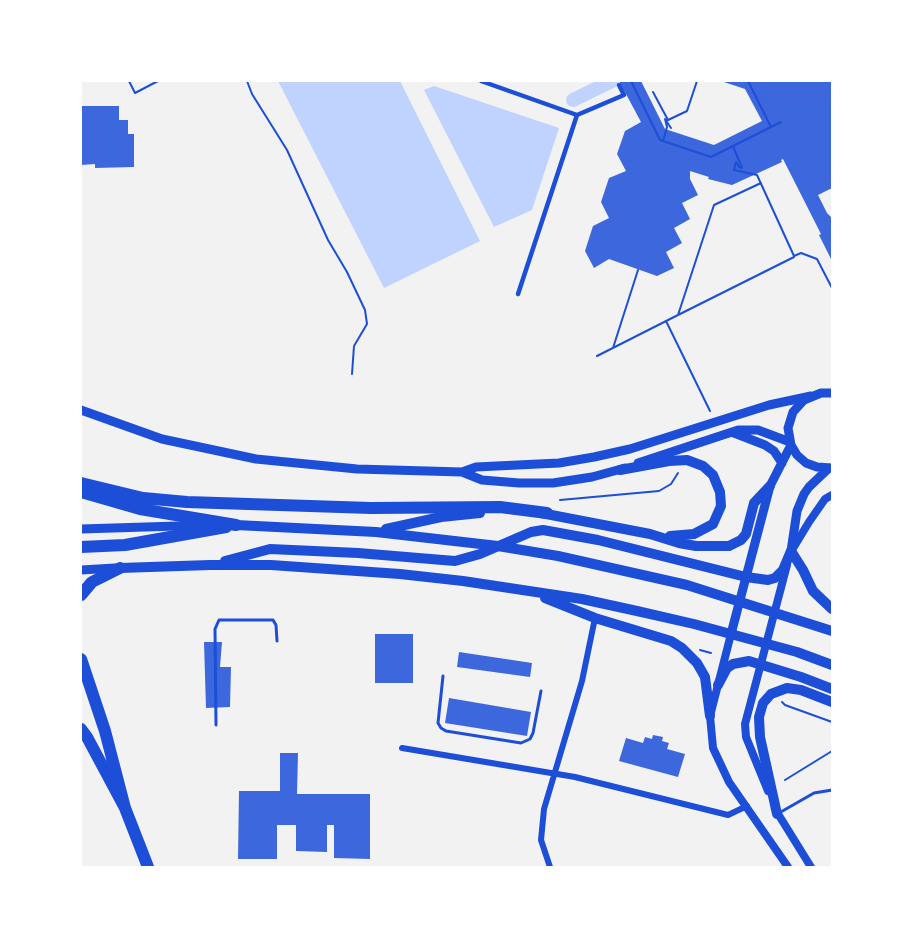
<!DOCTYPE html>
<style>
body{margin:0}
#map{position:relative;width:913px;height:948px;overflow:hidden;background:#f2f2f2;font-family:Rubik,sans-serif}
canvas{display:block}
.frame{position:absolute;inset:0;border:82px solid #fff;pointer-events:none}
</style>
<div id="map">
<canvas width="913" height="948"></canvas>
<div class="frame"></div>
</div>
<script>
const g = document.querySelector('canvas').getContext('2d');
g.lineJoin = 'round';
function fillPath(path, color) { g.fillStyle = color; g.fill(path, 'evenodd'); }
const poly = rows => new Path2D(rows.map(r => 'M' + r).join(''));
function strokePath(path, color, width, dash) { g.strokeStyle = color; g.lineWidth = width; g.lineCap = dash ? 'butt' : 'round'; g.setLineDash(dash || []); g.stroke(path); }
const water = poly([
 [278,81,400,81,480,241,384,288],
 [434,86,559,128,532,210,494,227,424,90]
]);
const canal = poly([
 [573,100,612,81]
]);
const building = poly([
 [619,81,641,81,665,129,714,145,762,121,745,89,721,81,832,81,832,188,818,195,827,213,832,218,832,261,819,235,821,234,783,159,781,160,782,162,732,185,708,179,709,177,690,171,690,179,698,195,682,203,690,219,674,228,682,243,666,252,674,268,657,276,609,259,594,268,585,251,593,226,609,218,601,202,609,178,626,171,617,154,625,131,641,122],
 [81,106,119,106,119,120,128,120,128,134,134,134,134,167,95,168,95,164,81,165],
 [375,634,413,634,413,683,375,683],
 [204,642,222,642,220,667,231,667,230,707,206,708],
 [459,652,532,663,530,677,457,667],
 [449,698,531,712,527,736,445,723],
 [653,735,663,737,662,741,669,743,667,749,685,754,678,777,619,761,626,738,643,743,645,737,652,739],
 [280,753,298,753,297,794,370,794,370,859,334,858,334,825,327,825,327,852,296,851,296,825,277,825,277,859,238,859,239,791,280,791]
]);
const path = poly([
 [129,81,135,93,158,81],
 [247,81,252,94,287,150,328,240,347,272,365,310,367,324,354,346,352,374],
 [631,81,660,140,711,157,771,127,748,81],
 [653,92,668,120,687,111,697,81],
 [771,127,781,122],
 [663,141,667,127,665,119,671,128],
 [733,146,742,168,739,167,736,162],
 [736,162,734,170,757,175,794,256,801,253,817,259,832,288],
 [678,315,794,257],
 [666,321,710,411],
 [613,348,638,270],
 [597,356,678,315,714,205,761,183],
 [560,500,659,491,671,484,678,473],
 [700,650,711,653],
 [782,702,785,705,832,722],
 [785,780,832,751]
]);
const service = poly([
 [443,676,438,723,441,728,446,731,521,743,530,739,533,733,541,691],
 [216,725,215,629,219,620,273,620,276,625,277,641],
 [779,813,814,793,832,790]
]);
const pedestrian = poly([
 [481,81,577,115,518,294],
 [577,115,624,95,619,85]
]);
const minor = poly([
 [402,748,575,777,728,815,747,806],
 [550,867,541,840,544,809,582,681,595,618]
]);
const tertiary = poly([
 [792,550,809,522,825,499,832,495],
 [731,634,710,716,713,748,729,782,788,867],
 [768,791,746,737,745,724,787,565],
 [775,809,811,867]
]);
const secondary = poly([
 [832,393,821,393,804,400,793,412,788,428,791,445,797,455,806,463,817,467,832,468],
 [81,410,162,439,256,459,357,469,462,472,482,480,519,483,553,483,592,477,625,468],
 [734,433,765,445,774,451,782,463],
 [638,463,738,430,758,430,790,442],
 [462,472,476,467,559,463,594,457,630,449,769,405,811,396],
 [81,529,210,525],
 [791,551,797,511,804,494,809,487,829,468],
 [81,570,115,568],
 [731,634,770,486,791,445]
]);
const primary = poly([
 [620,470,669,461,687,460,703,466,713,475,720,492,721,506,713,524,694,534,670,536],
 [541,513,650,534,679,543,696,546,729,546,741,540,746,534,754,503,770,486],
 [236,525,376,532,498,546,558,556,687,585,832,631],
 [386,529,441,517,480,513],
 [791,551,803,570,813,591,832,609],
 [225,561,270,549,358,553,455,561,480,554,531,532,543,530,598,540,746,577,768,580,775,578,783,570,791,551],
 [120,568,210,565,271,565,400,574,463,581,582,599,637,611,694,624,797,652,832,665],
 [545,598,595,618,671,641,682,648,697,663,705,677,710,716],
 [718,685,727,668,733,664,749,661,801,677,832,689],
 [777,814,760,737,759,717,763,703,771,694,787,688,801,690,832,702]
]);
const motorway = poly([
 [81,483,143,498,187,502,371,508,500,507,547,513],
 [81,492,140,509,236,525],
 [81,547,125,545,226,527],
 [81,595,92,582,120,568],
 [81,659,105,731,125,808],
 [81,729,87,737,125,808,148,867]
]);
fillPath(water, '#bfd3fe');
strokePath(canal, '#bfd3fe', 14);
fillPath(building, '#3d67dc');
strokePath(path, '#1d4ed8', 2);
strokePath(service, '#1d4ed8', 3);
strokePath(pedestrian, '#1d4ed8', 4.5);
strokePath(minor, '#1d4ed8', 6);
strokePath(tertiary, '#1d4ed8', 8);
strokePath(secondary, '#1d4ed8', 9);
strokePath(primary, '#1d4ed8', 10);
strokePath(motorway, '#1d4ed8', 12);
</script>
